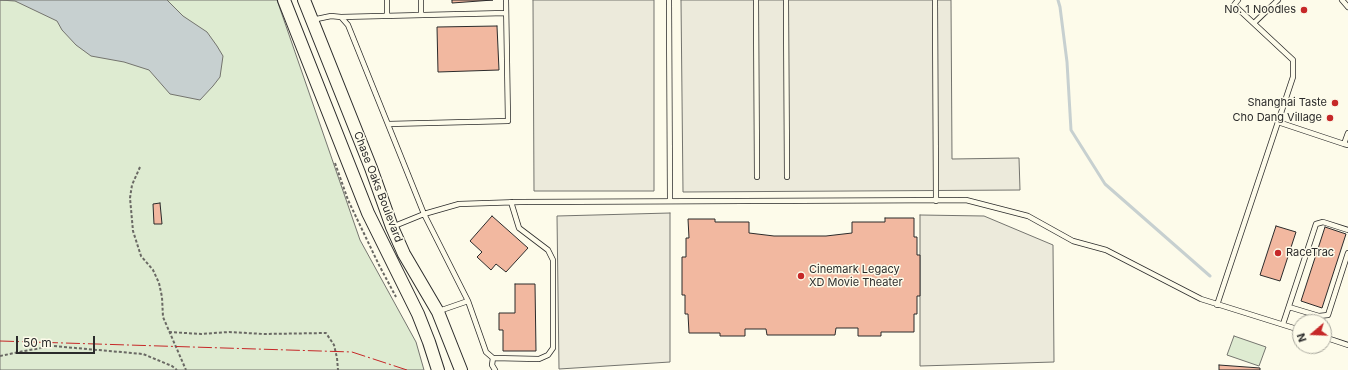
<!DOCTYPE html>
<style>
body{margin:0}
#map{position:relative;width:1348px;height:370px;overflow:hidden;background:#fdfbea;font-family:Inter,sans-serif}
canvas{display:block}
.north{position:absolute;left:1292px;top:314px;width:40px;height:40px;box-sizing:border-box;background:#fdfbea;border:1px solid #a9a89e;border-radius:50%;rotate:251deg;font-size:11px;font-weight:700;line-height:16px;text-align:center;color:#2b2b2b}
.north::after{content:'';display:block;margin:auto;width:14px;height:18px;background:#c62828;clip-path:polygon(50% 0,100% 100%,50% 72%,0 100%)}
.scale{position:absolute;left:16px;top:336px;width:79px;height:18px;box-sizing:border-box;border:2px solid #2b2b2b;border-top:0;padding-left:5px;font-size:12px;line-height:14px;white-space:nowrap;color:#2b2b2b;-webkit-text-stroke:3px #fdfbea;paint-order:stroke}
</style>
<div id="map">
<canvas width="1348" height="370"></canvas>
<div class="north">N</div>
<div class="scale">50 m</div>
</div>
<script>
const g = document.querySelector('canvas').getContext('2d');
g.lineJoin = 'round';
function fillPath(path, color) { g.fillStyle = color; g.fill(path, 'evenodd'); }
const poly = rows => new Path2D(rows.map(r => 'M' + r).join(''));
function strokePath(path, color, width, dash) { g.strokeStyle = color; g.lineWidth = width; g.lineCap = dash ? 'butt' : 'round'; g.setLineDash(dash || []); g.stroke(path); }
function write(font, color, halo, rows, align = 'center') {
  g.font = font + ' Inter,sans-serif'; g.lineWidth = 3; g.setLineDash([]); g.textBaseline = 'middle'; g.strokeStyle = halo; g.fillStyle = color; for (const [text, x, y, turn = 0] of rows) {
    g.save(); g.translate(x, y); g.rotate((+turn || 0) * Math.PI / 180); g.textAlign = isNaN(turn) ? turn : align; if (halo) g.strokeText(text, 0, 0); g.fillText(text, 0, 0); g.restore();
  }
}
const green = poly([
 [0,0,277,0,360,240,416,342,424,370,0,370,0,0],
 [1234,336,1266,347,1259,366,1227,355,1234,336]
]);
const parking = poly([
 [533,0,654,0,654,191,534,191,533,0],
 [681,0,951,0,952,159,1019,158,1020,190,683,192,681,0],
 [670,213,670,362,559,369,557,216,670,213],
 [920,215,984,216,1053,245,1054,362,920,366,920,215]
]);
const water = poly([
 [0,0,167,0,183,16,207,32,217,46,223,56,220,77,213,86,200,100,170,94,149,70,124,62,91,56,76,45,62,30,57,21,15,1,0,0]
]);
const stream = poly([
 [1058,0,1060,7,1067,62,1071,130,1105,184,1210,276]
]);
const building = poly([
 [452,0,493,0,452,3,452,0],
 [497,26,499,70,438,72,437,27,497,26],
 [160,203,162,224,154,224,153,204,160,203],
 [492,216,528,248,506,272,496,264,491,270,477,257,482,252,470,241,492,216],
 [885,218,914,218,914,237,917,237,917,255,920,255,920,296,917,296,917,314,914,314,914,332,881,332,881,336,858,336,858,328,836,328,835,335,767,335,766,329,745,329,745,336,720,336,720,333,689,333,688,314,685,314,685,295,682,295,682,257,686,257,686,238,689,238,688,219,715,219,715,222,749,222,749,233,774,236,826,236,852,233,852,222,885,222,885,218],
 [1276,226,1296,232,1280,281,1260,275,1276,226],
 [1325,227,1346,234,1322,308,1301,301,1325,227],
 [515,284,535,284,536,351,503,351,503,330,499,330,499,313,515,313,515,284],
 [1219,365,1260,368,1260,370,1219,370,1219,365]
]);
const path = poly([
 [335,163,348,200,379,265,396,297],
 [140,167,132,185,130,198,133,231,141,256,153,270,159,283,162,297,163,317,186,370],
 [169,332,201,334,229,332,264,334,326,333,334,345,337,358,338,370],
 [0,356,24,351,53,346,143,354,172,366,177,370]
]);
const service = poly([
 [669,0,670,201],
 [756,0,757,177],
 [786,0,787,177],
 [935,0,936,201],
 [1342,0,1348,7],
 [421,15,421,0],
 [387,16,387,0],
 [341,17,506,13],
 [312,20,331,16,341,17,348,25,424,214,468,301,486,352,493,358,539,359,548,355,553,348,553,260,548,250,519,228,511,202],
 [1254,23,1278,0],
 [1278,122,1344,144],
 [388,124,508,121,506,0],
 [1348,133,1344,144,1348,145],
 [392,227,424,214,459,204,520,202,966,200,1028,216,1073,241,1106,250,1201,299,1300,330],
 [1217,305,1293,77,1293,60,1234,5,1238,0],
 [1289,307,1319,316],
 [439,311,468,301],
 [1316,322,1319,316,1328,315,1348,253],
 [1283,324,1316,224,1323,222,1348,230],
 [1324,337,1348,345],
 [493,358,492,365,495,370]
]);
const tertiary = poly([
 [284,0,368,213,418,314,429,342,438,370],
 [304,0,371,168,392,227,404,254,438,312,461,370]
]);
const power = poly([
 [0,341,352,352,407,370]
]);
const markers = [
 [1304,10,4,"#c62828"],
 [1335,103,4,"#c62828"],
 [1330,118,4,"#c62828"],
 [1278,253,4,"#c62828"],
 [801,276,4,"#c62828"]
];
const poiNames = [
 ["No. 1 Noodles",1296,10],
 ["Shanghai Taste",1327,103],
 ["Cho Dang Village",1322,118],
 ["RaceTrac",1286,253,"left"],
 ["Cinemark Legacy",809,270,"left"],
 ["XD Movie Theater",809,283,"left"]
];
const streetNames = [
 ["Chase Oaks Boulevard",378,187,69]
];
fillPath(green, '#deebd1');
strokePath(green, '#74746e', 1);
fillPath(parking, '#eceadb');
strokePath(parking, '#74746e', 1);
fillPath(water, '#c7d0d0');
strokePath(water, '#74746e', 1);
strokePath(stream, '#c7d0d0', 3);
fillPath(building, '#f2b8a0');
strokePath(building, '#2b2b2b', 1);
strokePath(service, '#2b2b2b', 6);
strokePath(tertiary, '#2b2b2b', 14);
strokePath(path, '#6a6964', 2, [3, 2]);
strokePath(service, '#fdfbea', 4.5);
strokePath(tertiary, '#fdfbea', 12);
strokePath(power, '#c62828', 1, [14, 3, 2, 3]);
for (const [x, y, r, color] of markers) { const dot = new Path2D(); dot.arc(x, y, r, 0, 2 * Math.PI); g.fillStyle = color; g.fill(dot); strokePath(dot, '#fdfbea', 1.5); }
write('11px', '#2b2b2b', '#fdfbea', poiNames, 'right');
write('11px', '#2b2b2b', '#fdfbea', streetNames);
</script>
